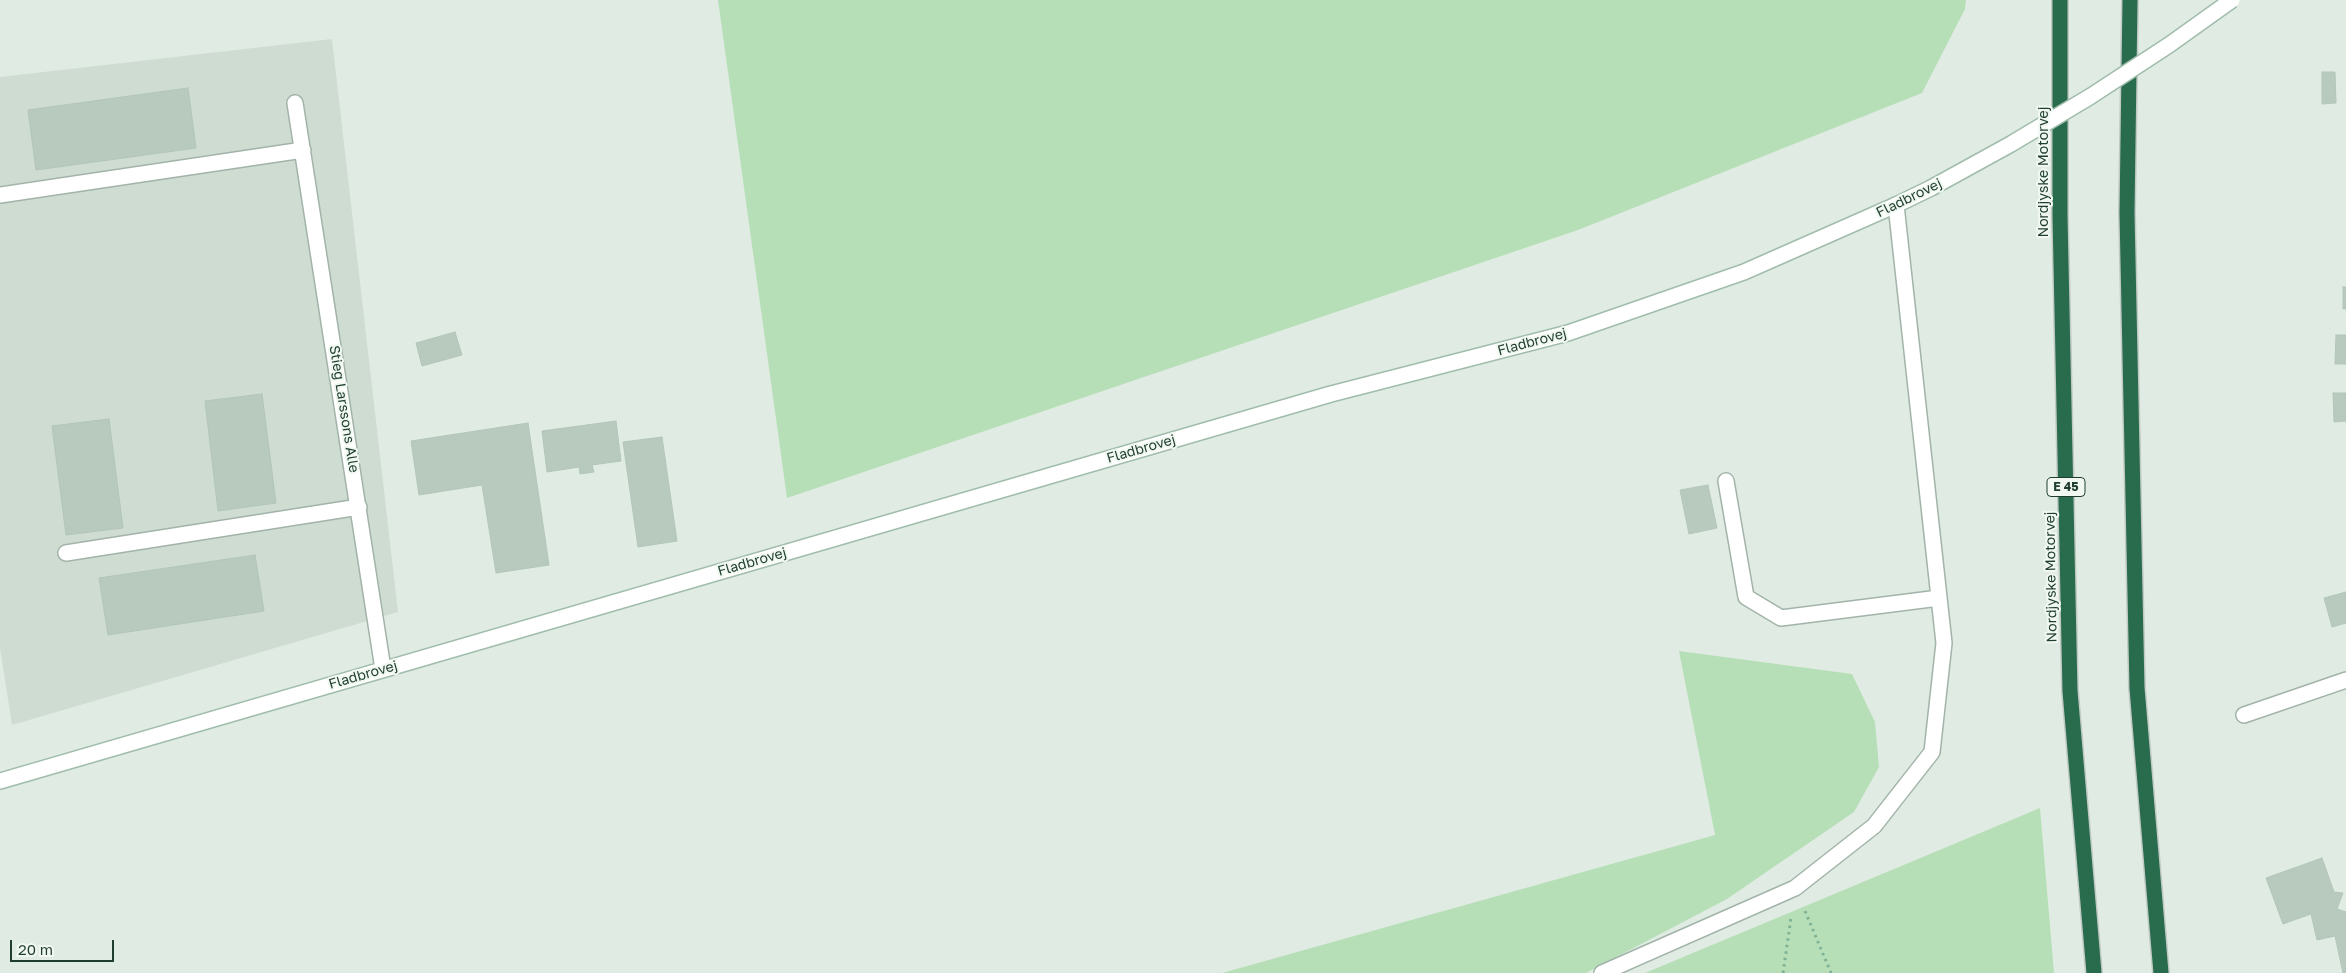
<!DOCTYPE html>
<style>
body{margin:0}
#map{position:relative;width:2346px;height:973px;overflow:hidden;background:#e0ece3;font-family:"Golos Text",sans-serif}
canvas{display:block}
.scale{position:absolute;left:10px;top:940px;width:104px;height:22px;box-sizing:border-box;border:2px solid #1f3e2e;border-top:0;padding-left:6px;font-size:15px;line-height:18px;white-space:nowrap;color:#1f3e2e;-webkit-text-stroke:4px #f1f8f2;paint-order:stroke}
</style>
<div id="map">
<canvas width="2346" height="973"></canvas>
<div class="scale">20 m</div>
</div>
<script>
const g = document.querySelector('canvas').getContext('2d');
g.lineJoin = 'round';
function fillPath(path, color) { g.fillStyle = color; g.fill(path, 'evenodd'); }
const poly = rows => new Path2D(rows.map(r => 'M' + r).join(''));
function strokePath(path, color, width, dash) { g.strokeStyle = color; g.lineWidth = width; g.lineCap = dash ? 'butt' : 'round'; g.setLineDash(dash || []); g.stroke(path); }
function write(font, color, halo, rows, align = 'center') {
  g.font = font + ' "Golos Text",sans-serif'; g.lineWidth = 4; g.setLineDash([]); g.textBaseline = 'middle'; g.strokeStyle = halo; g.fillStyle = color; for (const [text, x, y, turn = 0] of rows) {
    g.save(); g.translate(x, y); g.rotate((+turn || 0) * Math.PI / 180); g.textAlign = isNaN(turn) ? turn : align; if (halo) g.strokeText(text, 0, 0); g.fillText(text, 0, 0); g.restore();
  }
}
const built = poly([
 [332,39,398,612,12,725,0,648,0,77]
]);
const green = poly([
 [718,0,1966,0,1965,9,1922,93,1578,230,787,498],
 [1679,651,1852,674,1875,722,1879,767,1854,812,1727,899,1586,973,1222,973,1715,835],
 [2040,808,2054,973,1645,973]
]);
const building = poly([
 [2322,72,2335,72,2336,103,2322,104,2322,72],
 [188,88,196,148,36,170,28,110,188,88],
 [2343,287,2346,287,2346,309,2343,309,2343,287],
 [455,332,462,355,422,366,416,343,455,332],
 [2336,335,2346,335,2346,364,2335,364,2336,335],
 [2333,393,2346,393,2346,421,2334,422,2333,393],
 [262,394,276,503,218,511,205,401,262,394],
 [109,419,123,528,66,535,52,426,109,419],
 [616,421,621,461,592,465,594,472,580,474,579,467,547,472,542,431,616,421],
 [528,423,549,565,496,573,482,485,419,495,411,441,528,423],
 [662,437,677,541,638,547,623,442,662,437],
 [1708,485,1717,528,1689,534,1680,490,1708,485],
 [255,555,264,611,108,635,99,578,255,555],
 [2346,592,2346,623,2332,627,2324,598,2346,592],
 [2322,858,2334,892,2343,893,2337,909,2346,912,2346,973,2343,973,2335,936,2317,940,2311,914,2283,924,2266,878,2322,858]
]);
const path = poly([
 [1805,911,1831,973],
 [1783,973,1791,918]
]);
const lane = poly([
 [1726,481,1746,597,1781,618,1939,598],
 [66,553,359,507],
 [1602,973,1795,888,1874,826,1932,752,1944,643,1896,205]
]);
const street = poly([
 [295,103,383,669],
 [0,195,303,150],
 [2244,715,2346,680]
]);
const secondary = poly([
 [0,781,1331,394,1568,333,1744,272,1896,205,1931,188]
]);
const highway = poly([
 [2060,0,2060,216,2070,691,2094,973],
 [2130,0,2127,213,2137,688,2161,973]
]);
const secondaryBridge = poly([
 [1931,188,2011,144,2091,96,2169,45,2232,0]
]);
const shields = [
 [2066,487,38]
];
const shieldNames = [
 ["E 45",2066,487]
];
const streetNames = [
 ["Nordjyske Motorvej",2044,172,-90],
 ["Fladbrovej",1909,198,-26],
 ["Fladbrovej",1532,342,-15],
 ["Stieg Larssons Alle",344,409,81],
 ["Fladbrovej",1141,449,-16],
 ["Fladbrovej",752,562,-16],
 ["Nordjyske Motorvej",2051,577,-91],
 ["Fladbrovej",363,675,-16]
];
fillPath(built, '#cedcd2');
fillPath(green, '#b7dfb7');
fillPath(building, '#b8cabe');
strokePath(building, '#b2c6b8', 1);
strokePath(lane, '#a2b4a9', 18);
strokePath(street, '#a2b4a9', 18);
strokePath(secondary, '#a0bcab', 18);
strokePath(highway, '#c0c9c4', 18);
strokePath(path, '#7eb294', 3, [2.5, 4]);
strokePath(lane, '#fff', 15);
strokePath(street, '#fff', 15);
strokePath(secondary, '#fff', 15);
strokePath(highway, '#296c4d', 15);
strokePath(secondaryBridge, '#a0bcab', 18, []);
strokePath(secondaryBridge, '#fff', 15);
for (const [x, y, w] of shields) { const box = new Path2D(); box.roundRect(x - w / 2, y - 9.5, w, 19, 4); g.fillStyle = '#f1f8f2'; g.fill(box); strokePath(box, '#1f3e2e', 1); }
write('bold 12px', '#1f3e2e', null, shieldNames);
write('14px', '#1f3e2e', '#f1f8f2', streetNames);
</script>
